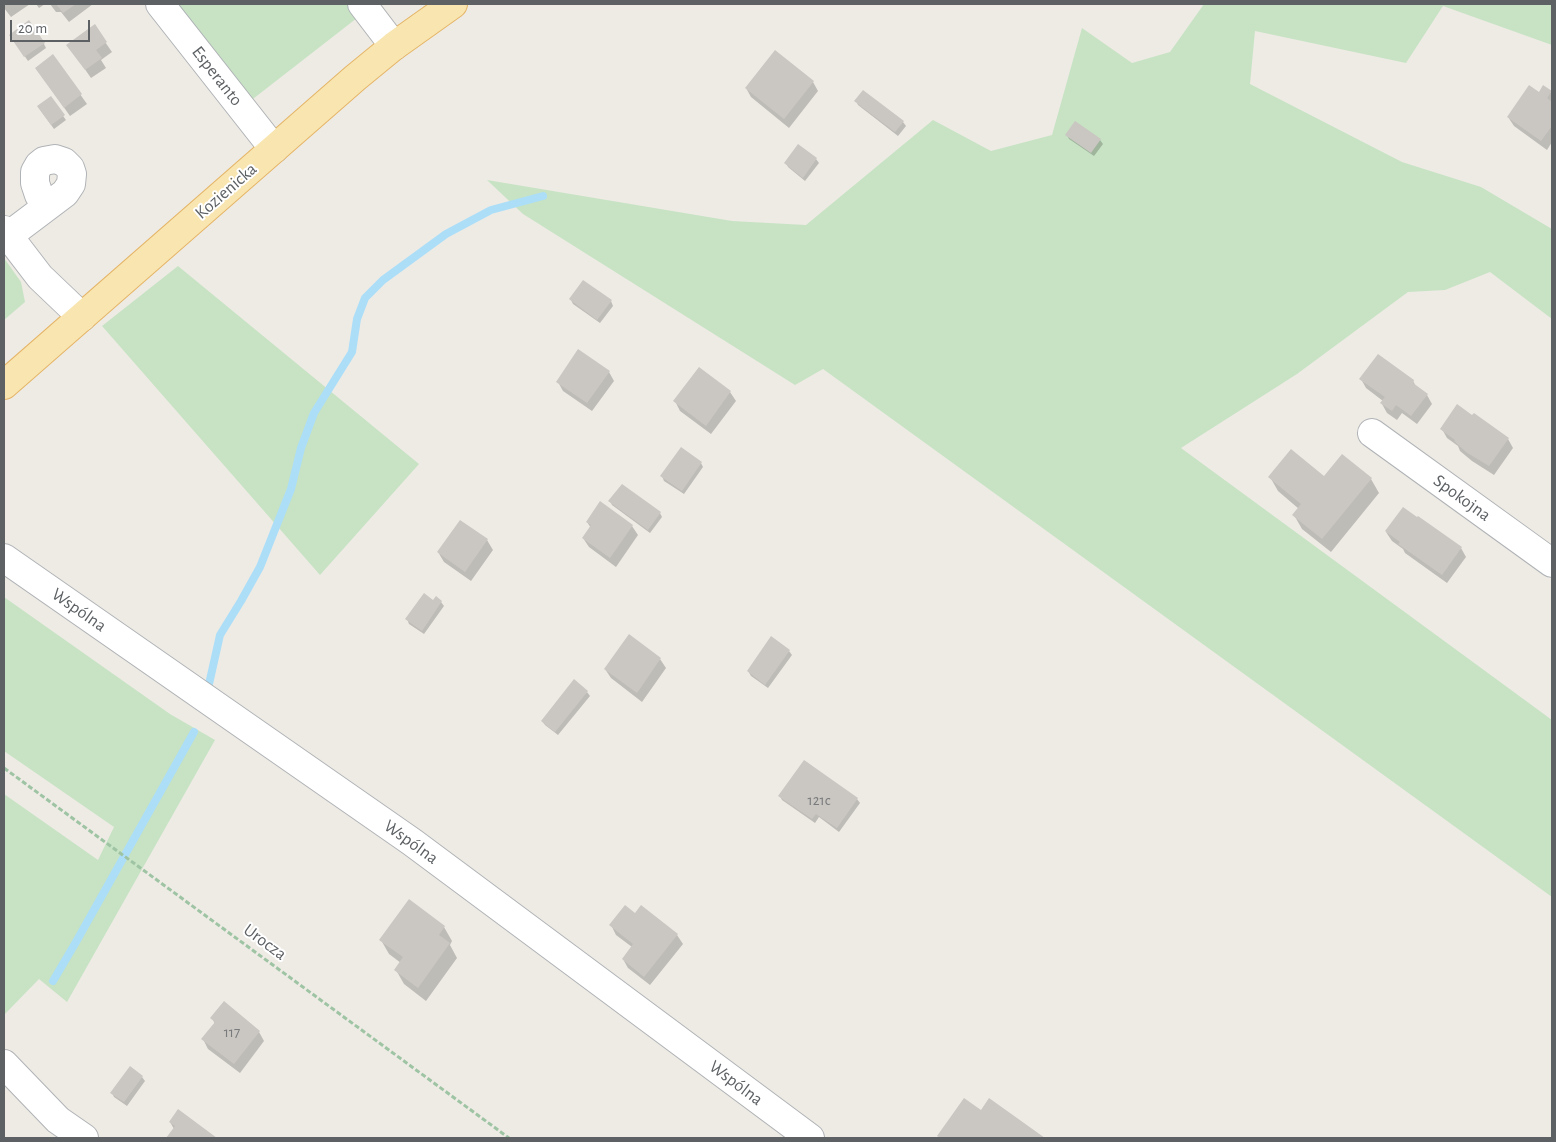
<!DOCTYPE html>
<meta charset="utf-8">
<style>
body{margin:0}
#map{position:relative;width:1556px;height:1142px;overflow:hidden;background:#eeebe5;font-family:"Alegreya Sans",sans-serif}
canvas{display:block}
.frame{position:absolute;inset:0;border:5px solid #5d6164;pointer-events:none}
.scale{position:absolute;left:10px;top:20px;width:80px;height:22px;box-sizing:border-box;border:2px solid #5d6164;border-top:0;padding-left:6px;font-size:15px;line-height:18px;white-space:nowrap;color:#5d6164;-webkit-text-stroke:4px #fff;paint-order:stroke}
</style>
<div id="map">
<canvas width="1556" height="1142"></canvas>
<div class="frame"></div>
<div class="scale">20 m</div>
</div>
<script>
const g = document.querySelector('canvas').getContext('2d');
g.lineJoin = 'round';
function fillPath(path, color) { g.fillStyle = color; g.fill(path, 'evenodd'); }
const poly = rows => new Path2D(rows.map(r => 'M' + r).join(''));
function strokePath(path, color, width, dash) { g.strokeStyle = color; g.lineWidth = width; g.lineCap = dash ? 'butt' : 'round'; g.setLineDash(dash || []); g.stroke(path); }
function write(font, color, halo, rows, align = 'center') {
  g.font = font + ' "Alegreya Sans",sans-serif'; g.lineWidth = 4; g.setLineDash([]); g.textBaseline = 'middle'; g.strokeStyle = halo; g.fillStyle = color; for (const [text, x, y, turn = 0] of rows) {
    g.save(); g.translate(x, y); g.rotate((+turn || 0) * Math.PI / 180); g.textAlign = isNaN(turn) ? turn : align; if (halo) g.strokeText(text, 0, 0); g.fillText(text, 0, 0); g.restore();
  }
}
const green = poly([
 [177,4,347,4,357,18,249,102],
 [1204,4,1552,4,1552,45,1443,6,1406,63,1255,31,1250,84,1402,162,1481,187,1552,229,1552,319,1490,272,1445,290,1408,292,1297,374,1181,448,1552,720,1552,897,823,369,795,385,523,214,487,180,732,221,806,225,933,120,991,151,1052,135,1082,28,1132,63,1170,52],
 [4,258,21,282,25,302,4,320],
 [178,266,419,464,320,575,102,326],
 [4,597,170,714,215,740,67,1002,39,979,4,1015,4,794,98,860,114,827,4,751]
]);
const shadow = poly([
 [4,4,30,4,11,17,4,8],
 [36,4,45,4,39,8],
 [50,4,93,4,69,22,61,12,56,12],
 [94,26,112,52,101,60,106,68,91,78,68,45],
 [13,39,44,44,46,48,28,61],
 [775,52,813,82,818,91,789,128,751,97,746,88],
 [53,56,87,104,70,116,36,68],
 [1551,92,1552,95,1552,142,1547,150,1514,126,1508,117,1539,93],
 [50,98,66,120,54,129,38,107],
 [856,101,903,122,906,126,898,136,858,105],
 [1067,135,1100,140,1103,144,1094,156,1069,139],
 [799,146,816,159,819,163,805,181,788,167,786,163],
 [571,300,611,301,613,306,600,323,573,304],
 [609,372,614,381,592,411,563,391,558,382],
 [1361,379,1413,381,1417,388,1427,395,1432,404,1417,424,1402,413,1397,420,1387,413,1382,404,1383,401,1366,388],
 [730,392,736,401,711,434,680,411,675,401],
 [1442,429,1508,439,1513,448,1494,475,1472,461,1460,451,1458,446,1447,438],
 [1342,455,1371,479,1379,493,1331,552,1302,529,1294,515,1299,509,1278,491,1270,477,1324,478],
 [701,463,703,467,684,494,664,481,662,476],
 [610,501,660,513,662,517,650,533,612,505],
 [460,522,487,540,493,550,471,581,444,562,438,552],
 [587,522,632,526,638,535,616,567,589,547,583,538,591,528],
 [1386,532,1461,548,1466,557,1447,583,1405,553,1403,549,1392,541],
 [434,601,441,602,444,606,424,634,409,624,407,619],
 [789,651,792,655,768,688,751,676,748,671],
 [660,659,666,668,642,702,611,678,605,669],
 [587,692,590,696,558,735,545,725,542,721],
 [805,761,857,799,860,803,839,832,819,817,815,823,782,800,780,796],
 [636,914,677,935,683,944,650,985,628,968,623,959,632,947,616,935,611,925],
 [444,927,452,941,450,945,457,958,426,1001,404,984,396,970,401,963,389,954,381,940],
 [224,1003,259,1032,264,1041,240,1073,208,1049,203,1039,215,1024,212,1018],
 [130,1068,142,1077,145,1081,127,1106,114,1097,112,1093],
 [989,1100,1043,1138,940,1138,939,1136,981,1112],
 [178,1111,215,1138,167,1138,174,1129,170,1122]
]);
const stream = poly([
 [207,693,220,635,241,601,260,567,291,489,301,448,314,413,352,352,357,319,365,298,383,280,446,234,491,210,543,196],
 [53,981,76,942,194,732]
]);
const building = poly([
 [56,4,76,4,63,13],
 [29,20,45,43,24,57,9,35],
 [95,24,107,42,96,50,102,58,85,70,66,45],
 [775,50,814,81,784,119,745,88],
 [53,54,82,94,64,108,35,68],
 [1529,85,1539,92,1543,85,1552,91,1547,98,1552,102,1552,126,1541,141,1507,117],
 [863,90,904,121,895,132,854,101],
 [51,96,65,115,51,125,37,106],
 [1075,121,1101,139,1091,153,1065,135],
 [798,144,817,158,803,178,784,163],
 [583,280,612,300,597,320,569,299],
 [578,349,610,371,587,403,556,382],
 [1378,354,1414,380,1413,383,1428,394,1411,416,1396,405,1392,411,1380,403,1385,397,1359,379],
 [699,367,731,391,706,426,673,401],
 [1457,404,1472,415,1474,413,1509,438,1489,466,1466,452,1454,441,1455,440,1440,429],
 [681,447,702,462,682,491,660,476],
 [1291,449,1324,476,1342,454,1372,478,1322,539,1292,515,1301,504,1268,477],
 [622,484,661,512,648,530,608,501],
 [600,501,633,525,610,558,582,538,591,525,586,522],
 [1403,507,1417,517,1418,516,1462,547,1442,575,1398,544,1400,542,1385,531],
 [460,520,488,539,465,572,437,552],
 [424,593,433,600,436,596,442,601,422,631,405,619],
 [629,634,661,658,637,693,604,669],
 [771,636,790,650,765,685,747,671],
 [574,679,588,691,555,732,541,721],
 [804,760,858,798,837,828,816,814,812,819,778,796],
 [409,899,445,926,439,935,450,943,418,988,394,970,403,957,379,940],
 [625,905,635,913,641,905,678,934,644,977,622,959,633,944,609,925],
 [224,1001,260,1031,234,1064,201,1039,215,1022,210,1018],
 [130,1066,143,1076,124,1102,110,1093],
 [964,1098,981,1110,989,1098,1045,1138,940,1138,937,1136],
 [178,1109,217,1138,166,1138,175,1126,169,1122]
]);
const path = poly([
 [4,768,509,1138]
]);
const minor = poly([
 [160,4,274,149],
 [362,4,394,46],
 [4,230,40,277,82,317],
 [8,236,65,193,71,184,72,174,70,168,64,162,55,159,44,161,39,165,35,172,35,183,39,195,46,207],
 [1372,433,1552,563],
 [4,558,412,842,810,1138],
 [4,1064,58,1120,84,1138]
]);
const major = poly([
 [4,385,355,78,394,46,453,4]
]);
const numberNames = [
 ["121c",819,800],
 ["117",232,1032]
];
const streetNames = [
 ["Esperanto",217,76,52],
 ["Kozienicka",226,191,-41],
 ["Spokojna",1462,498,36],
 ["Wspólna",79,610,35],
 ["Wspólna",411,842,36],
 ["Urocza",265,942,36],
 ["Wspólna",736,1083,37]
];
fillPath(green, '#c7e3c4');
fillPath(shadow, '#0003');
strokePath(stream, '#acdef8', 8);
fillPath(building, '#cac6c2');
strokePath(minor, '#b0b3b6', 30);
strokePath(major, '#e5b567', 30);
strokePath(path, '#9ec4a4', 3, [5, 2.5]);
strokePath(minor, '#fff', 28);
strokePath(major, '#f8e5b0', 28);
write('15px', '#787a7c', null, numberNames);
write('18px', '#5d6164', '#fff', streetNames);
</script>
